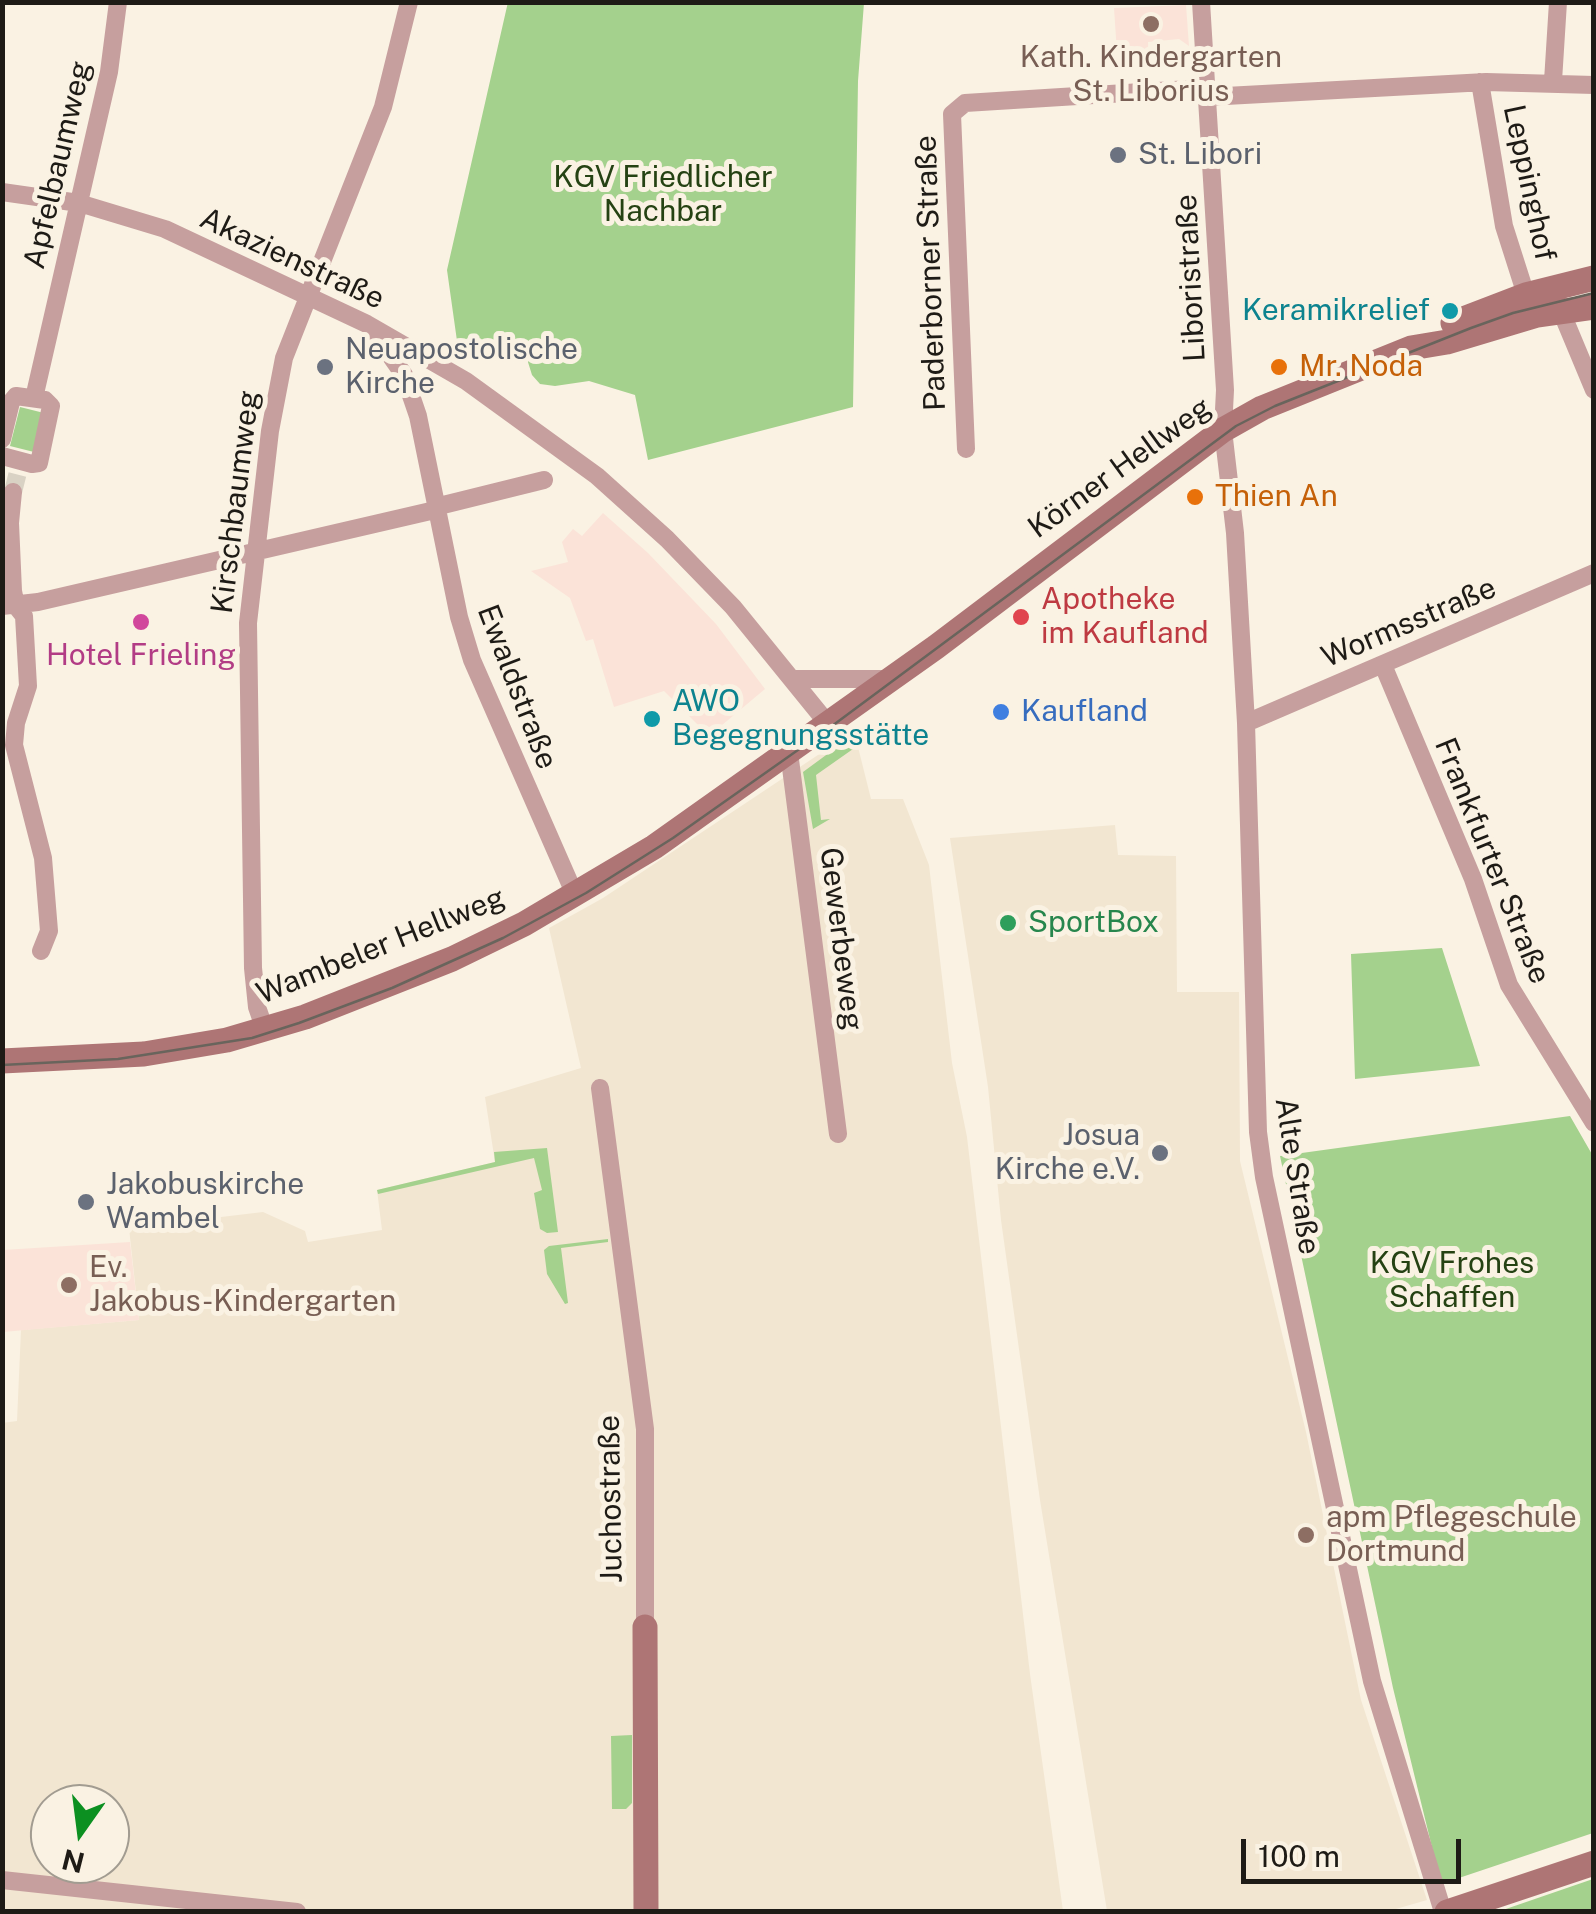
<!DOCTYPE html>
<meta charset="utf-8">
<style>
body{margin:0}
#map{position:relative;width:1596px;height:1914px;overflow:hidden;background:#faf2e3;font-family:"Public Sans",sans-serif}
canvas{display:block}
.frame{position:absolute;inset:0;border:5px solid #1e1b16;pointer-events:none}
.north{position:absolute;left:30px;top:1784px;width:100px;height:100px;box-sizing:border-box;background:#faf2e3;border:2px solid #a29c91;border-radius:50%;rotate:194deg;font-size:28px;font-weight:700;line-height:40px;text-align:center;color:#1e1b16}
.north::after{content:'';display:block;margin:auto;width:35px;height:45px;background:#0c9021;clip-path:polygon(50% 0,100% 100%,50% 72%,0 100%)}
.scale{position:absolute;left:1241px;top:1839px;width:220px;height:45px;box-sizing:border-box;border:5px solid #1e1b16;border-top:0;padding-left:12px;font-size:30px;line-height:35px;white-space:nowrap;color:#1e1b16;-webkit-text-stroke:8px #faf2e3;paint-order:stroke}
</style>
<div id="map">
<canvas width="1596" height="1914"></canvas>
<div class="frame"></div>
<div class="north">N</div>
<div class="scale">100 m</div>
</div>
<script>
const g = document.querySelector('canvas').getContext('2d');
g.lineJoin = 'round';
function fillPath(path, color) { g.fillStyle = color; g.fill(path, 'evenodd'); }
const poly = rows => new Path2D(rows.map(r => 'M' + r).join(''));
function strokePath(path, color, width, dash) { g.strokeStyle = color; g.lineWidth = width; g.lineCap = dash ? 'butt' : 'round'; g.setLineDash(dash || []); g.stroke(path); }
function write(font, color, halo, rows, align = 'center') {
  g.font = font + ' "Public Sans",sans-serif'; g.lineWidth = 10; g.setLineDash([]); g.textBaseline = 'middle'; g.strokeStyle = halo; g.fillStyle = color; for (const [text, x, y, turn = 0] of rows) {
    g.save(); g.translate(x, y); g.rotate((+turn || 0) * Math.PI / 180); g.textAlign = isNaN(turn) ? turn : align; if (halo) g.strokeText(text, 0, 0); g.fillText(text, 0, 0); g.restore();
  }
}
const built = poly([
 [854,731,871,799,903,799,929,865,952,1063,967,1137,1030,1674,1063,1911,3,1912,2,1423,17,1421,21,1330,139,1320,129,1228,263,1212,305,1231,308,1242,382,1230,377,1190,495,1162,485,1097,581,1068,549,928,603,898],
 [50,1804,110,1804,110,1864,50,1864],
 [1115,825,1118,855,1176,856,1177,992,1239,992,1240,1161,1306,1432,1361,1700,1427,1900,1389,1911,1107,1911,1040,1500,1001,1220,988,1087,950,838]
]);
const education = poly([
 [1186,5,1189,46,1179,39,1148,42,1149,66,1144,66,1144,70,1137,71,1136,67,1118,68,1114,8],
 [603,513,648,553,716,624,765,689,709,736,664,691,614,707,593,639,586,641,570,598,531,571,568,562,562,542,573,529,582,536],
 [130,1242,139,1320,3,1332,3,1250]
]);
const green = poly([
 [508,2,864,3,858,81,853,407,648,460,635,395,589,381,555,386,540,384,532,375,523,346,458,348,447,270],
 [20,407,44,413,34,452,10,446],
 [852,736,853,749,816,775,821,820,830,819,813,829,803,772],
 [1442,948,1480,1066,1355,1079,1351,954],
 [1570,1116,1593,1156,1593,1833,1441,1884,1393,1688,1280,1156],
 [547,1148,558,1232,547,1233,540,1229,534,1193,542,1190,534,1158,378,1194,377,1190,495,1162,494,1152],
 [608,1239,608,1242,561,1248,568,1303,565,1304,547,1274,544,1250,549,1246],
 [632,1735,632,1803,626,1809,612,1809,611,1736],
 [1593,1879,1593,1911,1500,1911]
]);
const streetTunnel = poly([
 [13,492,18,472]
]);
const street = poly([
 [1201,2,1225,390,1223,430,1235,533,1246,723,1258,1132,1264,1177,1372,1681,1443,1912],
 [1553,81,1558,2],
 [1480,82,1504,226,1526,295],
 [1207,97,1486,82,1594,85],
 [2,192,79,203,165,229,367,324,466,381,597,476,667,539,733,607,828,724],
 [1561,311,1594,390],
 [374,332,404,375,418,416,459,617,472,660,575,895],
 [34,398,109,72,118,2],
 [2,439,11,402,16,396,45,400,51,406,39,463,32,464,2,456],
 [966,449,952,114,965,103,1206,88],
 [13,492,10,523,13,591,16,606,24,616,28,686,16,723,14,745,43,858,49,931,41,951],
 [435,507,544,480],
 [2,606,38,602,435,510],
 [1383,665,1473,879,1509,985,1594,1123],
 [793,679,891,679],
 [1246,723,1594,573],
 [789,752,838,1134],
 [265,1030,257,1007,253,968,248,623,270,431,284,358,383,107,409,2],
 [600,1088,645,1429,645,1627],
 [2,1880,297,1912]
]);
const secondary = poly([
 [1453,323,1526,295,1594,278],
 [2,1061,144,1054,227,1040,305,1017,452,959,524,924,654,847,936,647,1223,430,1262,408,1411,348,1447,342,1537,315,1594,307],
 [645,1627,646,1912],
 [1447,1912,1594,1863]
]);
const tram = poly([
 [2,1065,118,1059,252,1038,299,1023,392,988,503,938,586,893,673,838,832,726,1236,426,1275,406,1471,328,1513,313,1594,293]
]);
const markers = [
 [1151,24,10,"#8d6e63"],
 [1118,155,10,"#6b7280"],
 [1450,311,10,"#0f9aa8"],
 [325,367,10,"#6b7280"],
 [1279,367,10,"#e8710a"],
 [1195,497,10,"#e8710a"],
 [1021,617,10,"#e0444e"],
 [141,622,10,"#d1479c"],
 [1001,712,10,"#3f7fe0"],
 [652,719,10,"#0f9aa8"],
 [1008,923,10,"#2e9e5b"],
 [1160,1153,10,"#6b7280"],
 [86,1202,10,"#6b7280"],
 [69,1285,10,"#8d6e63"],
 [1306,1535,10,"#8d6e63"]
];
const educationNames = [
 ["Kath. Kindergarten",1151,58,"center"],
 ["St. Liborius",1151,92,"center"],
 ["Ev.",89,1268],
 ["Jakobus-Kindergarten",89,1302],
 ["apm Pflegeschule",1326,1518],
 ["Dortmund",1326,1552]
];
const worshipNames = [
 ["St. Libori",1138,155],
 ["Neuapostolische",345,350],
 ["Kirche",345,384],
 ["Josua",1140,1136,"right"],
 ["Kirche e.V.",1140,1170,"right"],
 ["Jakobuskirche",106,1185],
 ["Wambel",106,1219]
];
const streetNames = [
 ["Apfelbaumweg",58,165,-77],
 ["Leppinghof",1529,183,78],
 ["Akazienstraße",292,259,25],
 ["Paderborner Straße",931,273,-92],
 ["Liboristraße",1191,278,-93],
 ["Körner Hellweg",1120,468,-36],
 ["Kirschbaumweg",236,502,-83],
 ["Wormsstraße",1409,623,-23],
 ["Ewaldstraße",517,687,69],
 ["Frankfurter Straße",1492,861,68],
 ["Gewerbeweg",841,939,83],
 ["Wambeler Hellweg",381,946,-22],
 ["Alte Straße",1297,1176,81],
 ["Juchostraße",611,1499,-91]
];
const parkNames = [
 ["KGV Friedlicher",663,178],
 ["Nachbar",663,212],
 ["KGV Frohes",1452,1264],
 ["Schaffen",1452,1298]
];
const cultureNames = [
 ["Keramikrelief",1430,311],
 ["AWO",672,702,"left"],
 ["Begegnungsstätte",672,736,"left"]
];
const foodNames = [
 ["Mr. Noda",1299,367],
 ["Thien An",1215,497]
];
const healthNames = [
 ["Apotheke",1041,600],
 ["im Kaufland",1041,634]
];
const hotelNames = [
 ["Hotel Frieling",141,656]
];
const shopNames = [
 ["Kaufland",1021,712]
];
const leisureNames = [
 ["SportBox",1028,923]
];
fillPath(built, '#f2e6d1');
fillPath(education, '#fbe3d8');
fillPath(green, '#a4d18d');
strokePath(streetTunnel, '#d9d2c4', 18, [18, 9]);
strokePath(street, '#c69f9e', 18);
strokePath(secondary, '#ae7575', 25);
strokePath(tram, '#69645c', 2.5);
for (const [x, y, r, color] of markers) { const dot = new Path2D(); dot.arc(x, y, r, 0, 2 * Math.PI); g.fillStyle = color; g.fill(dot); strokePath(dot, '#faf2e3', 4); }
write('30px', '#785e54', '#faf2e3', educationNames, 'left');
write('30px', '#5b616d', '#faf2e3', worshipNames, 'left');
write('30px', '#1e1b16', '#faf2e3', streetNames);
write('30px', '#254213', '#faf2e3', parkNames);
write('30px', '#0d838f', '#faf2e3', cultureNames, 'right');
write('30px', '#c56008', '#faf2e3', foodNames, 'left');
write('30px', '#be3a42', '#faf2e3', healthNames, 'left');
write('30px', '#b23c85', '#faf2e3', hotelNames);
write('30px', '#366cbe', '#faf2e3', shopNames, 'left');
write('30px', '#27864d', '#faf2e3', leisureNames, 'left');
</script>
